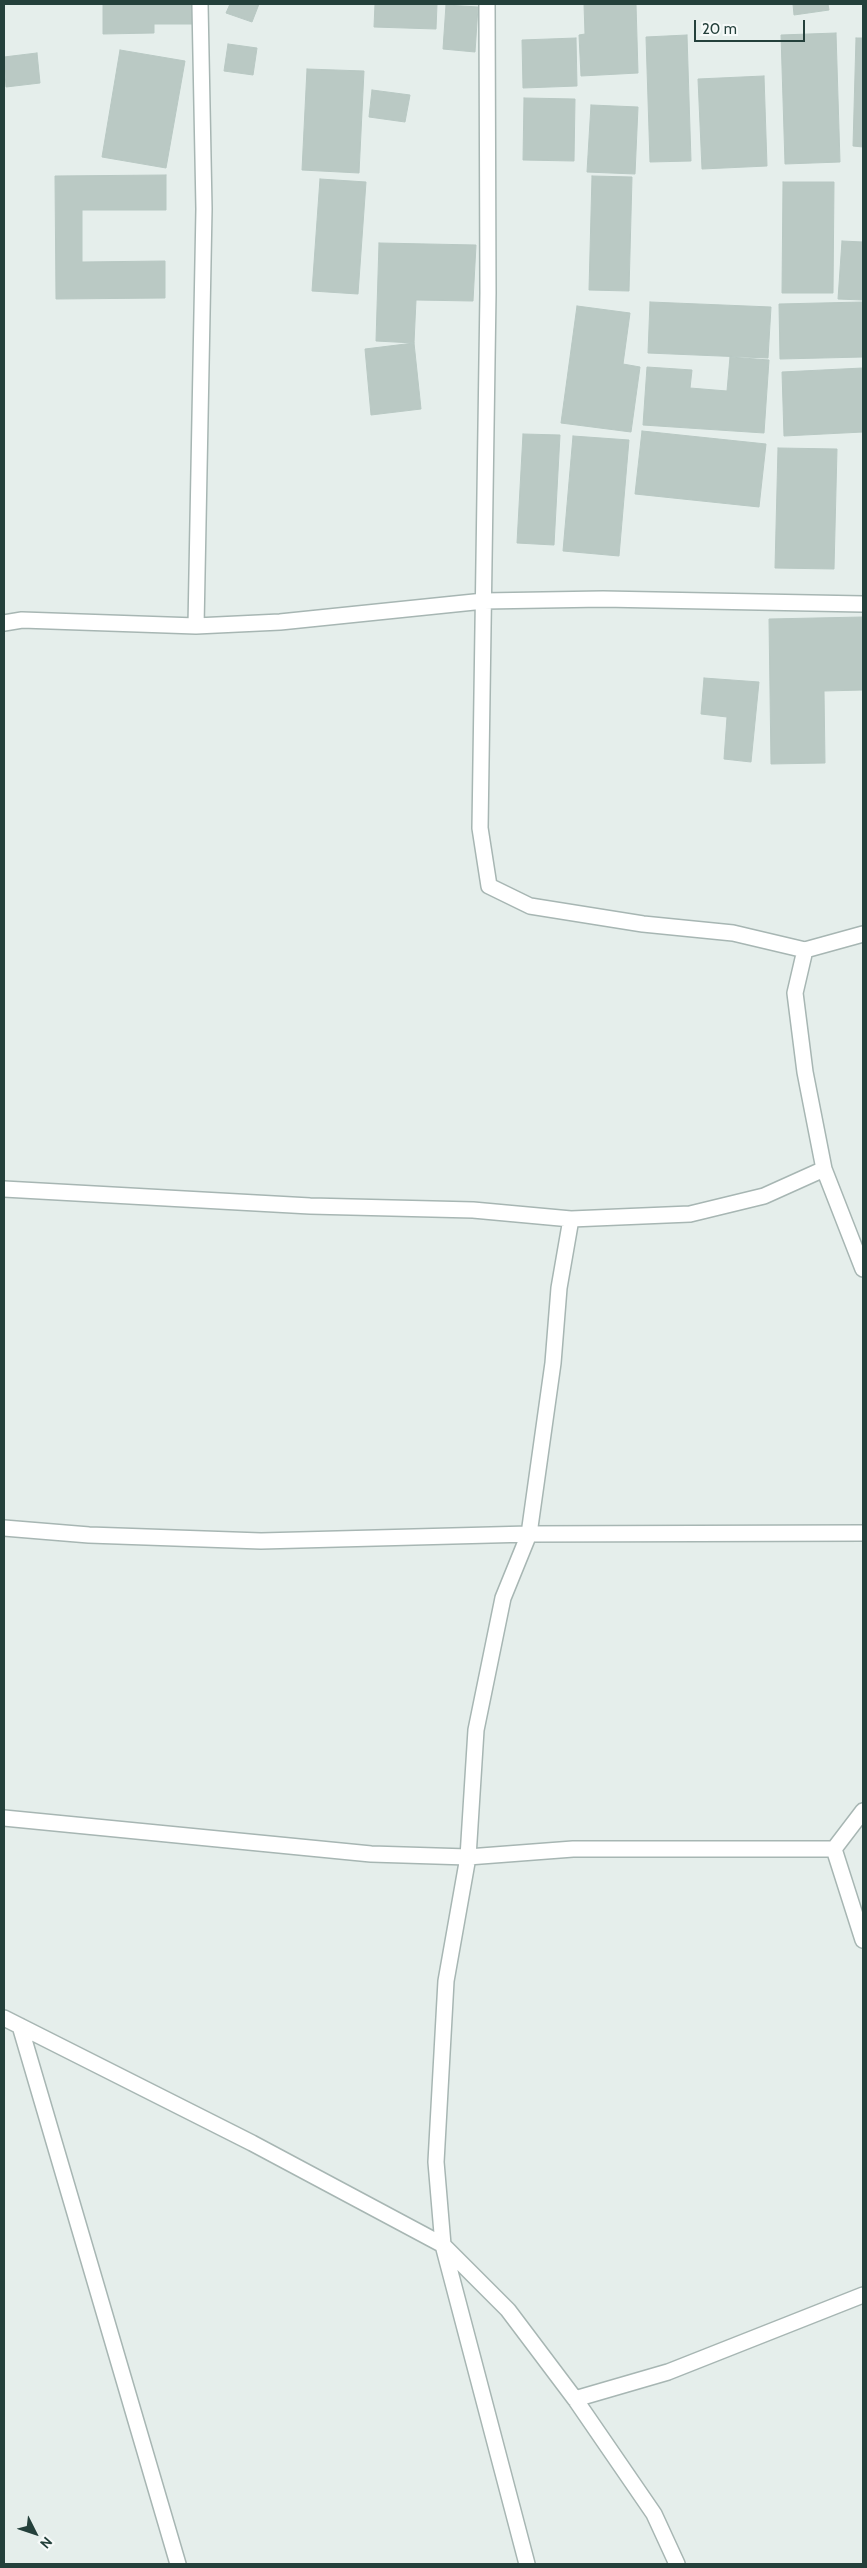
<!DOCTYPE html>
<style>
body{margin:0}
#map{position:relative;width:867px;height:2568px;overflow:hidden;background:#e5eeeb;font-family:Cabin,sans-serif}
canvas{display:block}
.frame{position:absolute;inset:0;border:5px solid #24403b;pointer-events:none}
.north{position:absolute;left:10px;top:2508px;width:50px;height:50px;-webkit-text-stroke:4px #f6faf9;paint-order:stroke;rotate:131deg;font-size:14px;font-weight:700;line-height:20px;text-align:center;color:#24403b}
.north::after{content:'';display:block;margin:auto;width:18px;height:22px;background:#24403b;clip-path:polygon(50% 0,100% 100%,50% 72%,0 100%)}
.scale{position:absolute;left:694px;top:20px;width:111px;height:22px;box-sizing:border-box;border:2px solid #24403b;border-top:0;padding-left:6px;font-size:15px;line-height:18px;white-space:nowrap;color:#24403b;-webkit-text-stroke:4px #f6faf9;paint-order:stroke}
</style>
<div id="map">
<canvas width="867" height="2568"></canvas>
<div class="frame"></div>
<div class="north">N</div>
<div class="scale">20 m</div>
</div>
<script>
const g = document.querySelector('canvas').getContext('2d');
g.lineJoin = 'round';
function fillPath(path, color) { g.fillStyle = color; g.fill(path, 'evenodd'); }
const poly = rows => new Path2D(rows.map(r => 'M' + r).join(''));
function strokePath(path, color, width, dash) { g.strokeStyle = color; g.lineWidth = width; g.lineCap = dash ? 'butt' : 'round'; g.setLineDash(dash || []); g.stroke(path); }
const building = poly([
 [103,4,193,4,193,24,154,24,154,33,103,34,103,4],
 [230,4,259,4,252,22,226,13,230,4],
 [375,4,437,4,436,29,374,27,375,4],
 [584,4,636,4,638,73,581,76,579,35,585,34,584,4],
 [793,4,828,4,829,10,794,15,793,4],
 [446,5,478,7,475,52,443,49,446,5],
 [836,33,840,162,785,164,781,35,836,33],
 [687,35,691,161,650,162,646,37,687,35],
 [576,38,577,86,523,88,522,40,576,38],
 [856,38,863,38,863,147,853,146,856,38],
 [228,44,257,48,253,75,224,71,228,44],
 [120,50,185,61,166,168,102,157,120,50],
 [37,53,40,83,6,87,4,57,37,53],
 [307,69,364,71,359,173,302,170,307,69],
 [764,76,767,166,702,169,698,79,764,76],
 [372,90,410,95,405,122,369,117,372,90],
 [524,98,575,99,574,161,523,160,524,98],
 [591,105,638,107,635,174,587,172,591,105],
 [166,175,166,210,82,210,82,262,165,261,165,298,56,299,55,176,166,175],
 [592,176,632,177,629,291,589,290,592,176],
 [320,179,366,182,358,294,312,291,320,179],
 [783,182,834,182,833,293,782,293,783,182],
 [842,241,863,242,863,300,838,299,842,241],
 [379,243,476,245,473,301,416,300,414,343,376,341,379,243],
 [650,302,771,307,768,358,648,353,650,302],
 [863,302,863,357,780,359,779,304,863,302],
 [577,306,630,313,623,364,640,367,631,432,561,423,577,306],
 [414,343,421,409,371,415,365,349,414,343],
 [730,357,769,360,764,433,643,425,647,367,692,370,690,388,727,391,730,357],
 [863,368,863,432,784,436,782,372,863,368],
 [642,431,766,444,759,507,635,494,642,431],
 [523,434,560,435,554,545,517,543,523,434],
 [573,436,629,440,619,556,563,551,573,436],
 [778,448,837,449,834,569,775,568,778,448],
 [863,617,863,690,824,691,825,763,771,764,769,619,863,617],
 [704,678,759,682,751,762,724,759,727,717,701,714,704,678]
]);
const minor = poly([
 [487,4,488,293,480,828,489,886,530,906,643,924,733,933,805,950],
 [4,623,22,620,196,626,280,622,484,601,603,599,863,604],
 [196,626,204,209,200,4],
 [863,934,805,950,795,993,805,1072,824,1169,863,1269],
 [4,1189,310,1206,473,1210,571,1219],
 [4,1528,89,1535,261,1541,529,1534,863,1533],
 [863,1811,834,1849,863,1940],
 [4,1818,371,1854,468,1857,573,1849,834,1849],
 [4,2018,252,2143,443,2245,508,2310,575,2399,654,2514,677,2564],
 [20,2026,178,2564],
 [575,2399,668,2372,863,2295],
 [527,2564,443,2245,436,2162,446,1981,468,1857,476,1730,503,1598,529,1534,553,1363,559,1288,571,1219,690,1214,764,1196,824,1169]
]);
fillPath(building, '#bac9c4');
strokePath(building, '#b8c8c3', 1);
strokePath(minor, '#a7b6b3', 18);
strokePath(minor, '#fff', 15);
</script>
